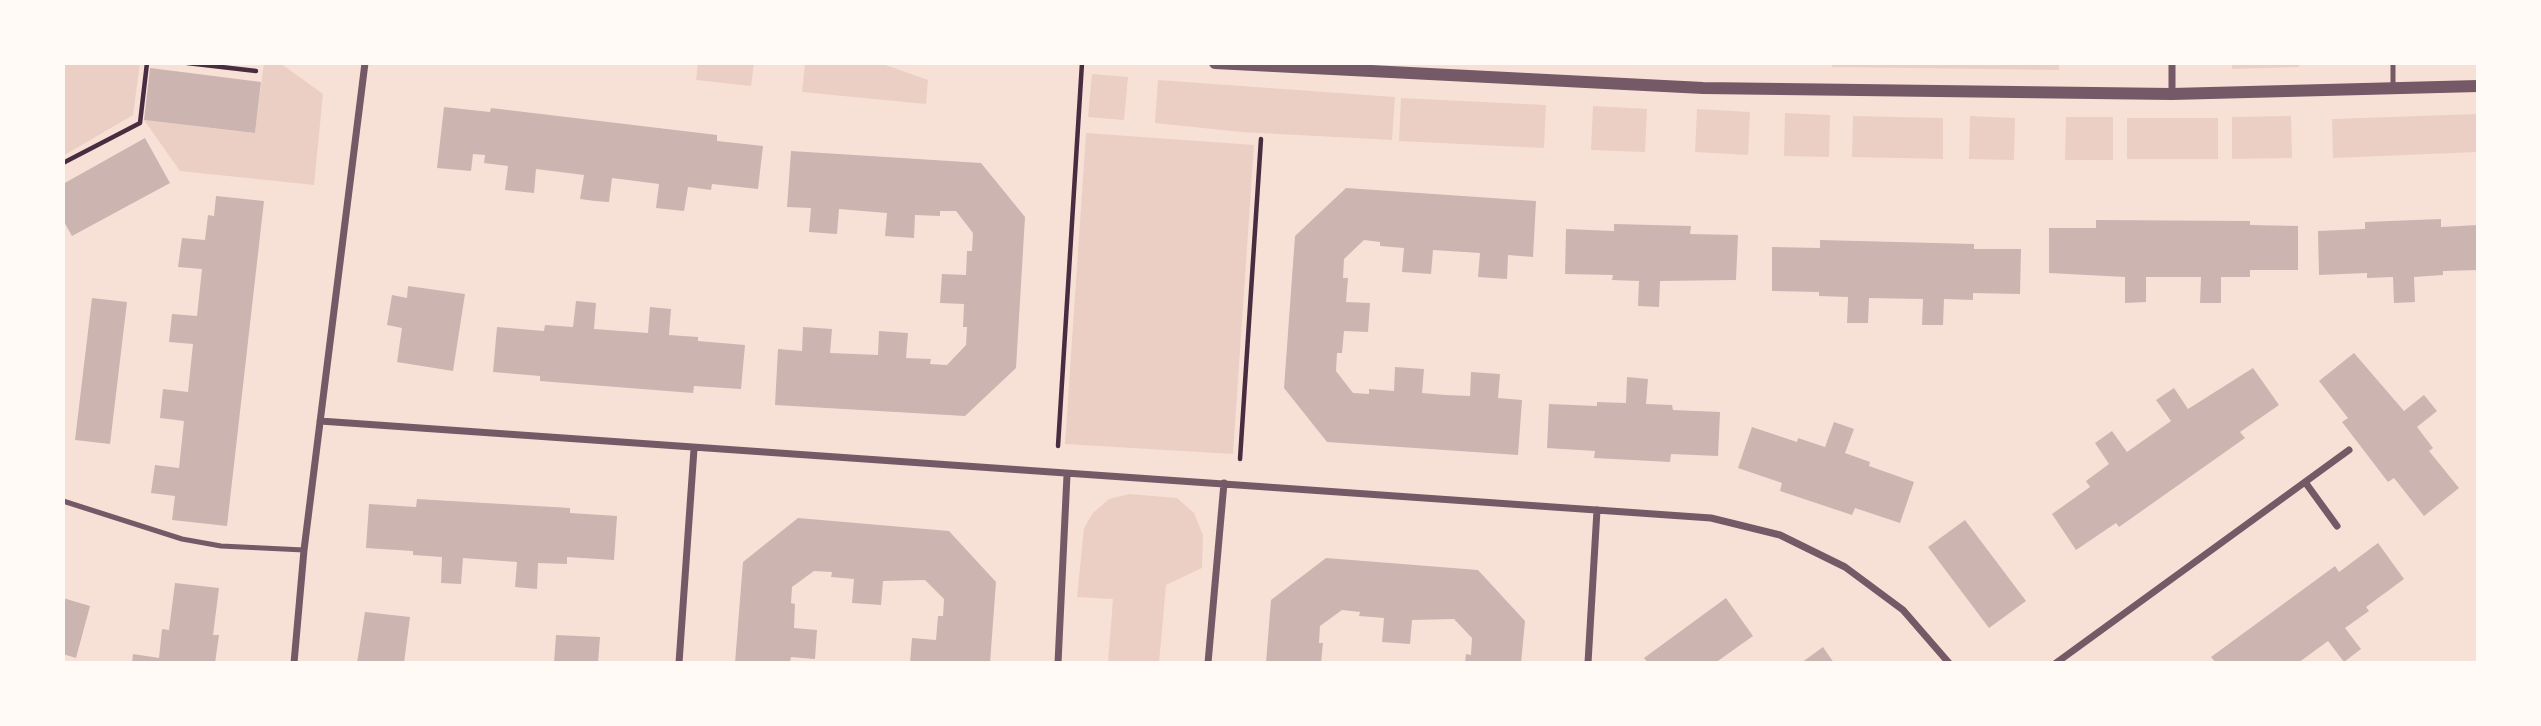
<!DOCTYPE html>
<style>
body{margin:0}
#map{position:relative;width:2541px;height:726px;overflow:hidden;background:#f7e1d7;font-family:"Exo 2",sans-serif}
canvas{display:block}
.frame{position:absolute;inset:0;border:65px solid #fffaf5;pointer-events:none}
</style>
<div id="map">
<canvas width="2541" height="726"></canvas>
<div class="frame"></div>
</div>
<script>
const g = document.querySelector('canvas').getContext('2d');
g.lineJoin = 'round';
function fillPath(path, color) { g.fillStyle = color; g.fill(path, 'evenodd'); }
const poly = rows => new Path2D(rows.map(r => 'M' + r).join(''));
function strokePath(path, color, width, dash) { g.strokeStyle = color; g.lineWidth = width; g.lineCap = dash ? 'butt' : 'round'; g.setLineDash(dash || []); g.stroke(path); }
const green = poly([
 [63,63,140,63,133,115,63,156],
 [264,63,280,63,323,94,314,185,180,171,144,120,255,133],
 [698,63,754,63,751,86,696,80],
 [805,63,880,63,928,80,926,104,802,92],
 [1832,63,2059,63,2059,70,1832,67],
 [2232,63,2299,63,2299,67,2232,69],
 [1092,74,1128,77,1124,120,1088,117],
 [1158,80,1395,97,1392,140,1241,132,1155,123],
 [1401,98,1546,105,1544,148,1399,141],
 [1593,106,1647,109,1645,152,1591,150],
 [1697,109,1750,112,1748,155,1695,152],
 [1785,113,1830,115,1829,157,1784,156],
 [2478,114,2478,152,2333,158,2332,119],
 [1853,116,1943,118,1943,159,1852,157],
 [1970,116,2015,118,2014,160,1969,159],
 [2291,116,2292,158,2232,159,2232,117],
 [2066,117,2113,117,2113,160,2065,160],
 [2127,118,2218,118,2218,159,2127,159],
 [1086,133,1254,145,1233,454,1065,444],
 [1129,494,1177,498,1194,513,1203,535,1202,568,1166,585,1159,663,1108,663,1113,599,1077,597,1084,528,1093,513,1109,499]
]);
const building = poly([
 [150,68,261,82,255,133,144,120],
 [444,107,490,112,491,108,717,135,717,141,763,146,758,189,712,184,711,190,688,187,684,211,656,208,659,184,612,178,609,202,595,201,580,199,584,175,536,169,534,193,505,190,508,166,484,163,485,155,473,154,471,171,437,168],
 [145,138,170,183,72,236,63,220,63,184],
 [791,151,981,163,1025,217,1016,368,965,416,775,405,778,349,802,351,803,327,832,329,830,353,855,354,878,355,879,331,908,333,906,358,931,359,930,364,947,365,966,345,967,327,963,327,964,304,940,303,942,274,966,275,967,251,972,251,973,233,956,211,940,211,940,216,915,215,914,238,885,236,887,213,839,209,837,234,809,232,811,208,787,207],
 [1346,188,1536,201,1533,257,1508,255,1507,279,1478,277,1480,253,1433,250,1431,274,1402,272,1404,248,1380,246,1380,242,1364,240,1344,259,1343,278,1348,278,1346,302,1370,303,1368,332,1344,331,1342,353,1337,353,1336,371,1353,393,1369,394,1369,389,1394,391,1395,367,1424,369,1422,393,1445,395,1470,396,1471,372,1500,374,1498,398,1522,400,1518,455,1327,442,1284,388,1295,236],
 [216,196,264,201,227,526,172,520,175,496,151,493,155,465,179,468,184,421,160,418,163,389,188,392,193,344,169,342,172,314,197,316,202,269,178,267,182,238,205,240,208,215,214,216],
 [2441,219,2441,227,2478,225,2478,270,2443,271,2443,275,2414,277,2415,302,2394,303,2393,277,2367,278,2367,273,2319,275,2318,231,2365,229,2365,222],
 [2096,220,2250,221,2250,225,2298,226,2298,270,2250,270,2250,277,2221,277,2221,303,2200,303,2201,277,2146,277,2146,302,2125,303,2125,277,2049,273,2049,228,2096,228],
 [1614,224,1691,226,1690,234,1738,235,1736,280,1660,281,1659,307,1638,306,1639,281,1612,280,1613,275,1565,274,1566,229,1614,231],
 [1820,240,1974,244,1974,249,2021,249,2020,294,1973,293,1973,300,1944,299,1943,325,1922,325,1923,299,1869,298,1868,323,1847,323,1848,297,1819,296,1819,292,1772,291,1772,247,1820,248],
 [408,286,465,294,453,371,397,362,402,328,387,325,392,295,407,298],
 [92,298,127,302,110,444,75,440],
 [576,301,596,303,594,329,648,333,650,307,671,309,669,335,698,337,698,341,745,345,741,389,694,386,693,393,540,381,540,376,493,372,497,327,544,331,545,325,573,327],
 [2354,353,2404,411,2424,395,2437,411,2417,427,2433,448,2429,451,2459,488,2424,516,2394,478,2388,482,2342,422,2348,418,2319,381],
 [2253,368,2279,405,2240,432,2245,438,2119,527,2116,523,2076,550,2052,514,2090,487,2086,481,2109,464,2095,443,2112,431,2127,452,2171,421,2156,400,2174,388,2188,409],
 [1627,377,1648,379,1646,404,1672,405,1673,410,1720,412,1718,456,1671,454,1670,462,1633,460,1594,458,1595,451,1547,448,1549,404,1597,406,1597,402,1626,403],
 [1834,422,1854,429,1845,453,1870,462,1869,466,1914,482,1900,523,1855,508,1852,515,1780,491,1782,483,1738,468,1752,427,1797,442,1798,438,1825,447],
 [417,499,570,508,570,513,617,516,614,560,567,557,567,564,538,563,537,589,515,587,517,562,463,558,461,584,441,583,442,557,413,555,413,551,366,548,369,504,416,507],
 [798,518,949,531,996,582,990,663,910,663,912,638,936,640,938,616,943,616,944,599,925,580,883,581,881,605,867,604,852,603,854,579,831,577,832,572,814,571,792,587,791,603,795,604,794,628,817,630,815,659,791,657,790,663,735,663,743,562],
 [1965,520,2026,601,1989,628,1928,547],
 [2378,543,2404,579,2366,607,2369,611,2345,628,2361,649,2344,662,2328,641,2298,663,2216,663,2211,657,2335,566,2339,572],
 [1326,558,1478,570,1525,621,1521,663,1465,663,1466,654,1471,655,1472,638,1454,619,1412,620,1410,644,1382,642,1384,618,1359,616,1360,612,1342,610,1320,626,1319,643,1323,643,1321,663,1266,663,1271,600],
 [175,583,219,588,213,635,219,635,215,663,132,663,133,654,159,658,162,629,169,630],
 [63,598,90,606,76,658,63,654],
 [1726,598,1753,636,1715,663,1648,663,1644,658],
 [365,612,410,617,404,663,357,663],
 [556,635,600,637,598,663,554,663],
 [1823,647,1834,663,1801,663]
]);
const path = poly([
 [187,63,256,71],
 [63,163,140,123,147,63],
 [1058,446,1082,63],
 [1240,459,1261,139]
]);
const service = poly([
 [2393,63,2393,88],
 [63,501,182,539,221,546,304,550]
]);
const minor = poly([
 [2172,94,2172,63],
 [320,421,1711,518,1780,535,1845,567,1903,610,1949,663],
 [2337,526,2305,482,2349,450],
 [294,663,304,550,365,63],
 [679,663,694,449],
 [1058,663,1067,475],
 [1208,663,1224,483],
 [1588,663,1597,510],
 [2056,663,2305,482]
]);
const tertiary = poly([
 [1215,63,1703,88,2172,94,2478,86]
]);
fillPath(green, '#ebcfc5');
fillPath(building, '#ccb4b1');
strokePath(path, '#4a2c40', 4.5);
strokePath(service, '#755966', 5);
strokePath(minor, '#755966', 7);
strokePath(tertiary, '#755966', 12);
</script>
